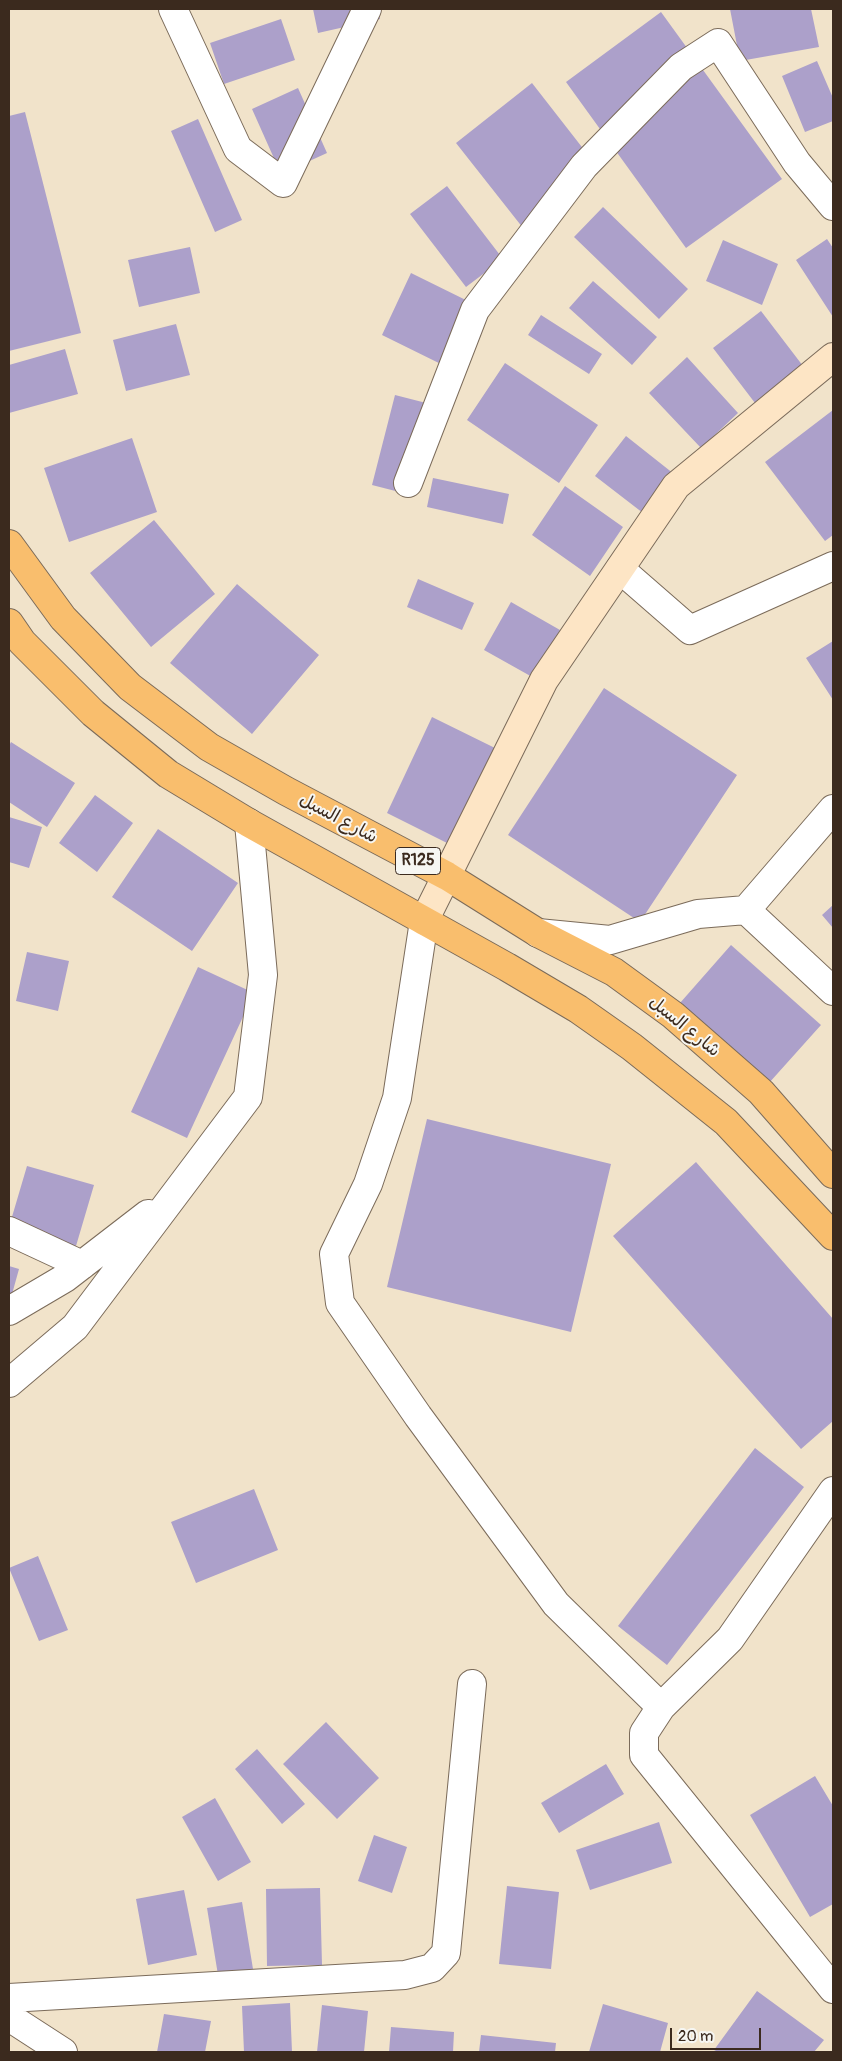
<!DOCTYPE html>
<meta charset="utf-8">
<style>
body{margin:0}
#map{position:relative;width:842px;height:2061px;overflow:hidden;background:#f1e3ca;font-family:Pangolin,sans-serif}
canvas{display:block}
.frame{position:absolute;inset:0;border:10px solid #3b2a1e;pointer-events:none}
.scale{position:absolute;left:670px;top:2028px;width:91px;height:22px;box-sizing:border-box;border:2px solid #3b2a1e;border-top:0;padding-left:6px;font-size:15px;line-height:18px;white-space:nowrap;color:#3b2a1e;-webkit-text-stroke:4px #f6f6f2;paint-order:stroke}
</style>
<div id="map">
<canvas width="842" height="2061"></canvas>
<div class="frame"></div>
<div class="scale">20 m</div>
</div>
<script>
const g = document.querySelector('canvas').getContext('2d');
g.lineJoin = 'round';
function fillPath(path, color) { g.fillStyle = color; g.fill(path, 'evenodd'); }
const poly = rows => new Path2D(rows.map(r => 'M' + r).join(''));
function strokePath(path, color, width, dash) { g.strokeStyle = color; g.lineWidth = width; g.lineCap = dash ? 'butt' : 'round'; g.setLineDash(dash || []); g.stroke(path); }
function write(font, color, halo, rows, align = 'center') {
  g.font = font + ' Pangolin,"Playpen Sans Arabic",sans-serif'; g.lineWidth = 4; g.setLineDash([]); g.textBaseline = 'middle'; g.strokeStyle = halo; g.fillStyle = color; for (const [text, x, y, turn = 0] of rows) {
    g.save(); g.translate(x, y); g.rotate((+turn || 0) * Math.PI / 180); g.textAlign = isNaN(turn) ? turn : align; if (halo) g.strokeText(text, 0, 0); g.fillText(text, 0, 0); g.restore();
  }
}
const building = poly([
 [313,9,378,9,380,19,318,33],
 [730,9,811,9,819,47,740,61],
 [661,12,782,179,686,248,566,82],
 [281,19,295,60,224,84,210,43],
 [817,61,833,98,833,121,805,132,782,76],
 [532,83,599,169,523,228,456,143],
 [298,88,327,153,281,174,252,109],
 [25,112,81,333,9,351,9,116],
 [198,119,242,220,215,232,171,131],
 [447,186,503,259,466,287,410,214],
 [603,207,688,289,659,319,574,237],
 [827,239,833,248,833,317,796,260],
 [723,240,778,264,762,305,706,281],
 [190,247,200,293,139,307,128,260],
 [411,273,482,308,453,370,382,335],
 [593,281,657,337,632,365,569,308],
 [761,311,803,366,755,403,713,348],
 [541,315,602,354,589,374,528,335],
 [176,324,190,375,126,391,113,340],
 [65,349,78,394,9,413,9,365],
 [687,357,738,413,701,448,649,393],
 [505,363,598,425,559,483,467,420],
 [395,395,434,405,411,495,372,485],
 [833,410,833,535,825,541,765,462],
 [626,436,674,474,643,513,595,476],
 [132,438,157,512,69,542,44,468],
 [433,478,509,494,503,524,427,507],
 [565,486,623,527,590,576,532,535],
 [154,520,215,594,151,647,90,573],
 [418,579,474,603,462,630,407,607],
 [237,584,319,655,252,734,170,663],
 [511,602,560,630,534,678,484,650],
 [833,641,833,700,806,658],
 [604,688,737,775,640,922,508,835],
 [432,717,495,748,449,844,387,813],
 [11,742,75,783,47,827,9,802,9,746],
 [95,795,133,823,97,872,59,843],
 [9,817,42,827,29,868,9,862],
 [158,829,238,883,192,951,112,897],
 [833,905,833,928,822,915],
 [731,945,821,1025,769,1083,680,1003],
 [27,952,69,961,58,1011,16,1001],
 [198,967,254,993,187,1138,131,1112],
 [427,1119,611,1164,571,1332,387,1287],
 [696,1162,833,1319,833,1421,801,1449,613,1236],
 [27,1166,94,1185,76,1246,9,1227],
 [9,1266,19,1269,9,1305],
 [755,1448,804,1487,667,1665,618,1626],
 [254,1489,278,1550,196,1583,171,1522],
 [38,1556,68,1630,39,1641,9,1568],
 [326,1722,379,1778,337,1819,283,1764],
 [257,1749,305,1804,282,1824,235,1769],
 [606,1764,624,1794,559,1833,541,1803],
 [815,1776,833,1806,833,1904,810,1917,750,1815],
 [215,1798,251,1862,218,1881,182,1817],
 [659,1822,672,1863,590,1890,576,1850],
 [374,1835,407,1847,392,1893,358,1881],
 [507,1886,559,1892,551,1969,499,1964],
 [320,1888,322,1965,267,1966,266,1889],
 [184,1890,197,1955,148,1965,136,1899],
 [242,1902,253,1969,218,1975,207,1908],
 [757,1991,824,2040,814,2052,718,2052,714,2050],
 [290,2003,292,2052,244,2052,242,2006],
 [603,2004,668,2023,660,2052,589,2052],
 [322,2005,368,2011,364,2052,317,2052],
 [164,2014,211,2021,205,2052,157,2052],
 [391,2027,454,2032,453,2052,389,2052],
 [481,2035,556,2043,555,2052,479,2052]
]);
const street = poly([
 [173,9,238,149,283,183,367,9],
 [408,483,475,310,584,166,681,67,718,43,797,163,833,206],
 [620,569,690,630,833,566],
 [746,910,833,809],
 [424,921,397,1098,368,1184,334,1254,340,1303,418,1416,556,1604,661,1707],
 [538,933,610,940,698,914,746,910,833,991],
 [9,1231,82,1265],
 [9,1311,65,1278,148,1214],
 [9,1383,75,1327,248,1097,263,975,249,823],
 [833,1491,730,1639,661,1707,644,1733,644,1755,833,1989],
 [9,1998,405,1975,432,1968,446,1953,472,1684],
 [9,2017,63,2052]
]);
const secondary = poly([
 [424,921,544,680,676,486,833,357]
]);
const primary = poly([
 [9,544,63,618,130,687,209,747,286,791,447,876,538,933,614,972,673,1015,761,1092,833,1174],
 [9,623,22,642,93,713,168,774,249,823,507,967,578,1009,632,1047,726,1122,833,1236]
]);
const shields = [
 [418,861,45]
];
const shieldNames = [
 ["R125",418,861]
];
const streetNames = [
 ["شارع السبل",338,819,28],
 ["شارع السبل",684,1027,39]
];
fillPath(building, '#aca0ca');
strokePath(street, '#7b6b5a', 30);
strokePath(secondary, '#7b6b5a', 30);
strokePath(primary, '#7b6b5a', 30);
strokePath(street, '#fff', 28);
strokePath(secondary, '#fde5c5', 28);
strokePath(primary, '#f9be6d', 28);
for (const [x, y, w] of shields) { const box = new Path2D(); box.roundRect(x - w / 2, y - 13.5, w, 27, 4); g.fillStyle = '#f6f6f2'; g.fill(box); strokePath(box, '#3b2a1e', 1); }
write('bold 16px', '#3b2a1e', null, shieldNames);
write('18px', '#3b2a1e', '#f6f6f2', streetNames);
</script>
